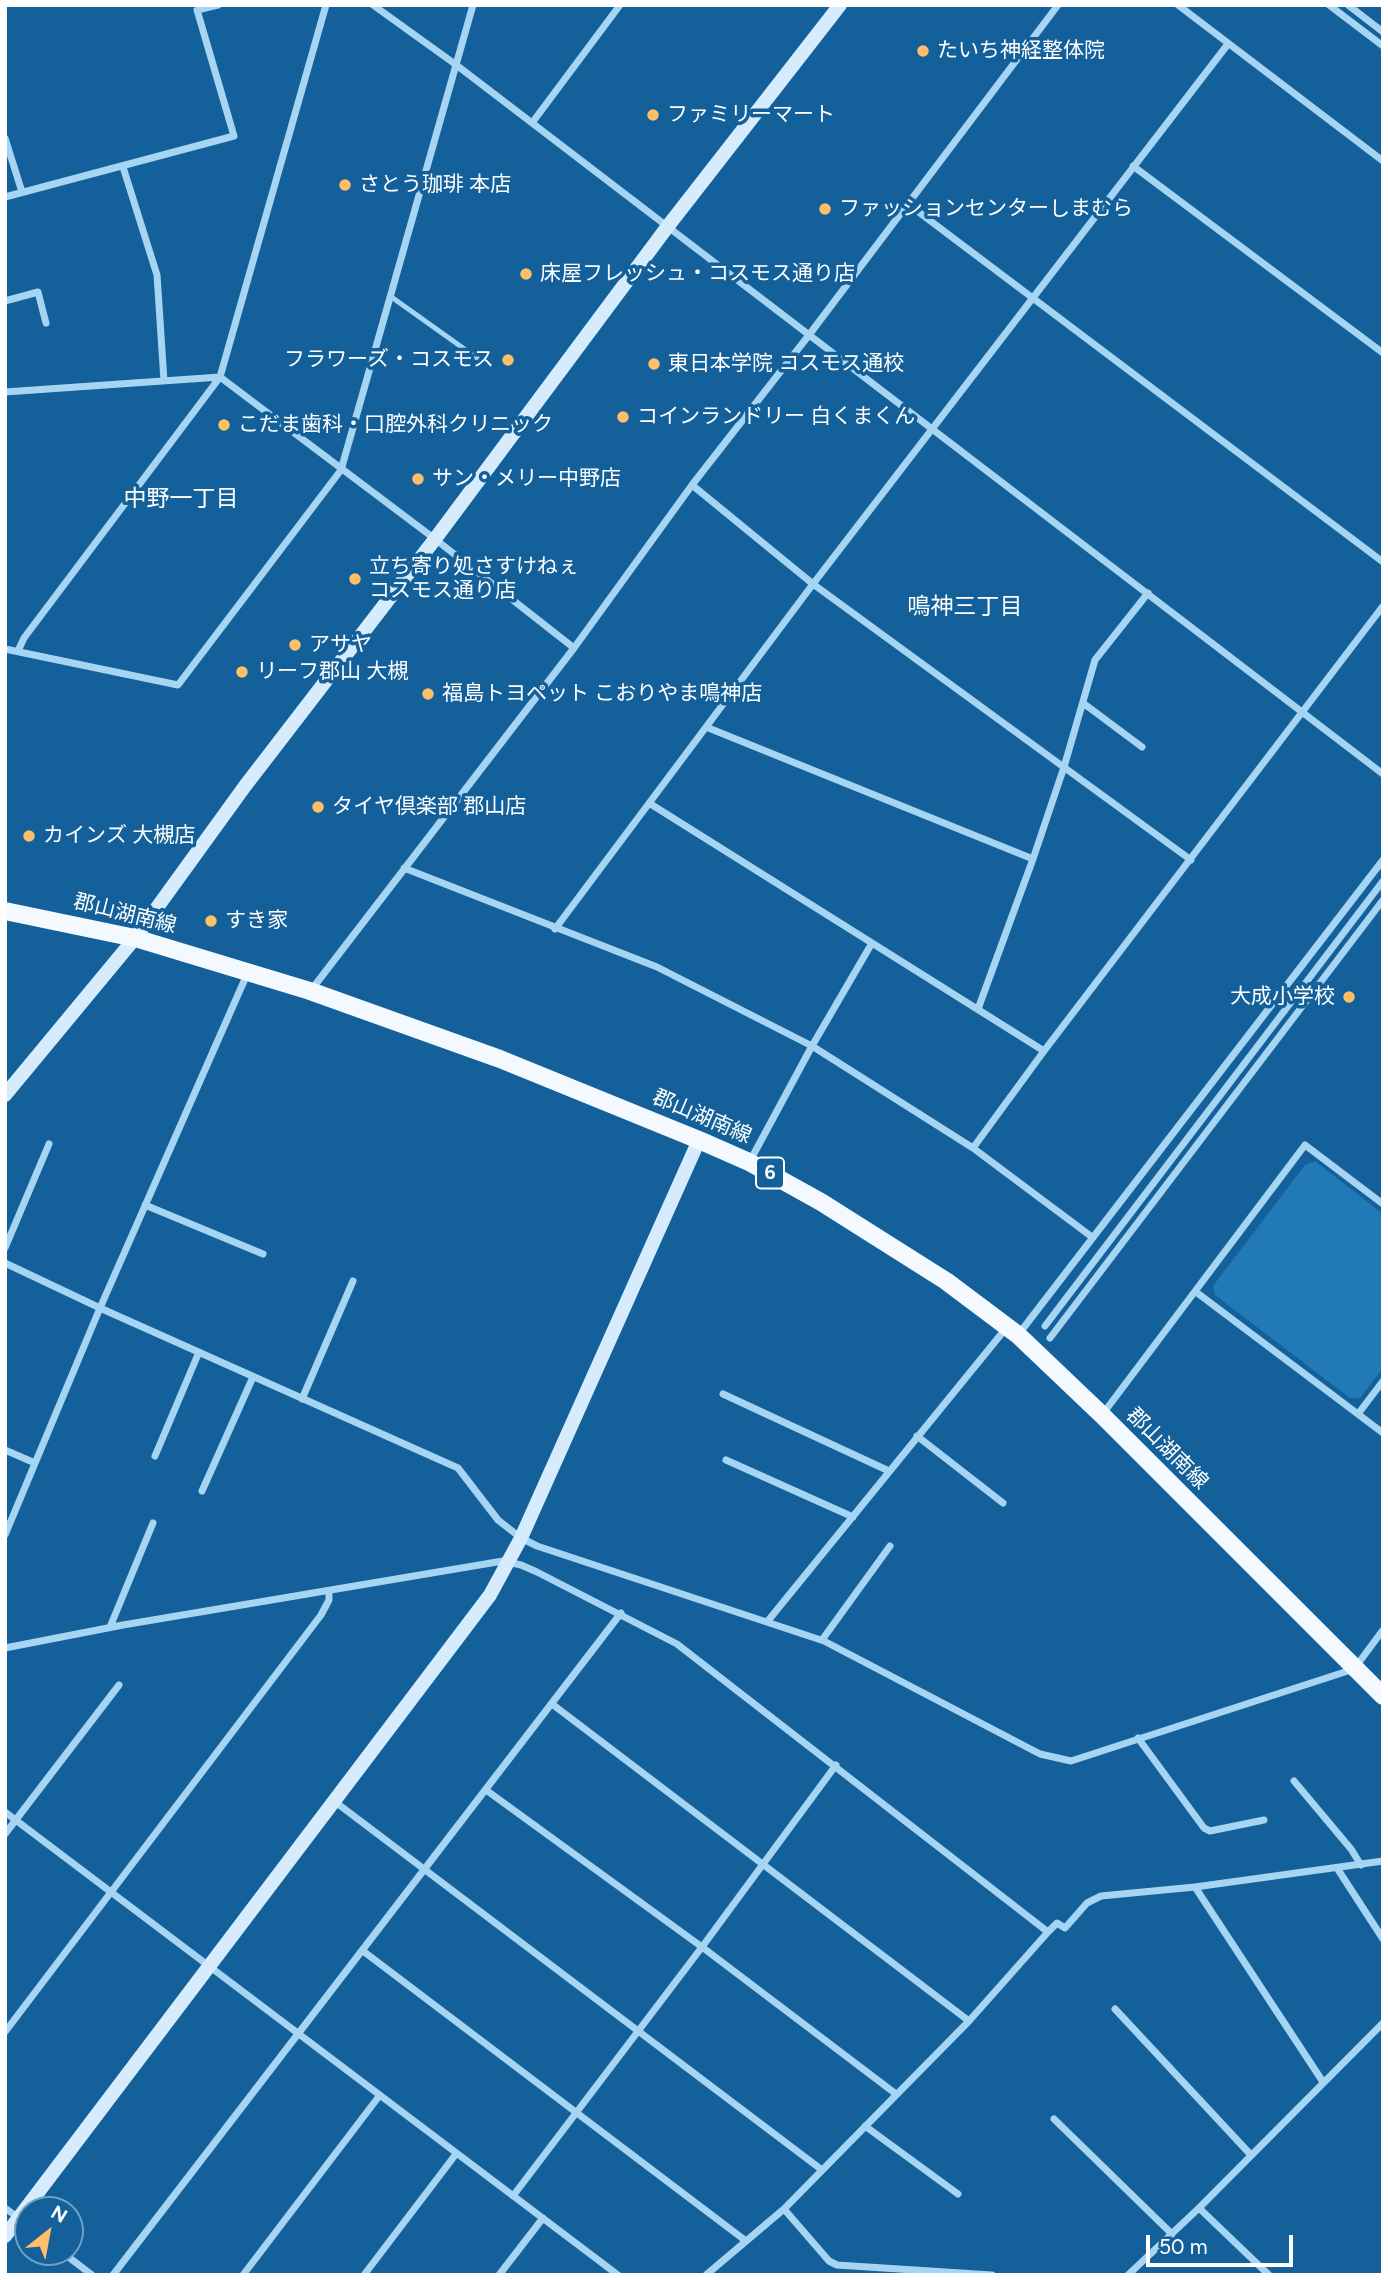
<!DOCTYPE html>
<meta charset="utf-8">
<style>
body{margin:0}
#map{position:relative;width:1388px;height:2280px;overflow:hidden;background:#13609a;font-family:Figtree,sans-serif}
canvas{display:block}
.frame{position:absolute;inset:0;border:7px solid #fff;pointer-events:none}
.north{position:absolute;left:14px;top:2196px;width:70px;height:70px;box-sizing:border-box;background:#13609a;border:2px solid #71a0c2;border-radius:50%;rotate:31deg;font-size:19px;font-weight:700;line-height:28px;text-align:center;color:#fff}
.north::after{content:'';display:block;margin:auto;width:24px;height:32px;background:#ffbf69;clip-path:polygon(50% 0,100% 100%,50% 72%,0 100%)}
.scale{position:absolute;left:1146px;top:2235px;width:147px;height:32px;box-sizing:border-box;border:4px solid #fff;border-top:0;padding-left:9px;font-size:21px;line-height:24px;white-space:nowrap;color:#fff;-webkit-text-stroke:5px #13609a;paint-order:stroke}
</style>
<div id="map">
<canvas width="1388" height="2280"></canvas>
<div class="frame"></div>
<div class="north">N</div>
<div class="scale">50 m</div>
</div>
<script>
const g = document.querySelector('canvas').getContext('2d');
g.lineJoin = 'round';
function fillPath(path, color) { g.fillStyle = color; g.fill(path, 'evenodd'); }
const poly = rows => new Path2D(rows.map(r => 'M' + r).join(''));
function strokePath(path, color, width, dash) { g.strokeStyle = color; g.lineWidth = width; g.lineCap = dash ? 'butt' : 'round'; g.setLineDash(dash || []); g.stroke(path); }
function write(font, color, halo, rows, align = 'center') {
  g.font = font + ' Figtree,"Noto Sans JP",sans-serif'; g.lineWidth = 7; g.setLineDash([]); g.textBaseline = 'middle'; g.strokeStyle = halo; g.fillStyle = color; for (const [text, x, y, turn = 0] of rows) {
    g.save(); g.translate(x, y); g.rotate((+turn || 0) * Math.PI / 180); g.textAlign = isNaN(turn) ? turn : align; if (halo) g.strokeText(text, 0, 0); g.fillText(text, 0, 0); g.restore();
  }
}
const green = poly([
 [1315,1161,1383,1214,1383,1368,1360,1398,1350,1398,1215,1295,1213,1286,1305,1165]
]);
const lane = poly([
 [390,296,477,358]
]);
const street = poly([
 [373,5,455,64,1383,774],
 [1178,5,1383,161],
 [1329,5,1383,46],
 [1348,5,1383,32],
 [532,123,620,5],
 [5,138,22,192],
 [1133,166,1383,353],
 [123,167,157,275,164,381],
 [5,197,234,136,197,10,218,5],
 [908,204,1383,562],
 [5,301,38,292,46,323],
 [5,392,220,377,435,539,574,648],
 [692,485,813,584,1191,860],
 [5,649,178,685,341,470,473,5],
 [18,651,24,638,220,377,326,5],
 [1083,703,1142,747],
 [706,727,1033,859],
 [649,803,1044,1051],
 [404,868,657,967,812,1046,973,1148,1092,1237],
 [555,929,813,584,1228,44],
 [312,989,574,648,692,485,809,335,1058,5],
 [978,1009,1033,859,1064,767,1095,660,1148,593],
 [973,1148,1044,1051,1383,606],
 [750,1161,812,1046,872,943],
 [145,1205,263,1254],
 [5,1248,49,1144],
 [5,1263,100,1308,458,1468,498,1520,521,1538,537,1546,824,1641,1040,1754,1071,1761,1354,1669,1383,1630],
 [1196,1292,1383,1433],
 [1045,1326,1383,881],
 [1018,1335,1383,860],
 [1050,1338,1383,900],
 [723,1394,889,1471],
 [302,1399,353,1281],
 [1358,1414,1383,1381],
 [1102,1415,1305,1145,1383,1204],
 [917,1436,1003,1503],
 [5,1450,35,1463],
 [155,1456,199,1352],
 [726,1460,853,1517],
 [202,1491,253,1377],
 [5,1535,100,1308,248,972],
 [767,1622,1007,1327],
 [110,1627,153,1523],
 [822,1640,890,1546],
 [5,1648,123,1625,503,1561,521,1565,537,1572,677,1644,1048,1932,1057,1923,1065,1928,1087,1903,1101,1896,1195,1887,1383,1861],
 [552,1704,969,2021],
 [1138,1738,1204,1828,1210,1831,1264,1820],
 [1294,1781,1351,1849,1361,1865],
 [486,1790,702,1947,896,2094],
 [334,1801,822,2170],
 [5,1812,618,2275],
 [5,1834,119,1685],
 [1337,1868,1383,1939],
 [1195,1887,1323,2082],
 [363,1951,746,2241],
 [1115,2009,1251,2155],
 [5,2032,321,1615,329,1600,329,1591],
 [1054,2119,1172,2234],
 [865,2126,958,2194],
 [513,2196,702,1947,836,1765],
 [5,2208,28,2225],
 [1199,2208,1269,2275],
 [784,2209,829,2261,837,2265,992,2275],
 [62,2252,92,2275],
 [113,2275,621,1613],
 [243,2275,380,2095],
 [364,2275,456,2154],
 [499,2275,543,2218],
 [706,2275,784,2209,969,2021,1048,1932],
 [1128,2275,1199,2208,1383,2023]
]);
const secondary = poly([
 [5,1095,135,938,245,786,435,539,668,226,840,5],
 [5,2236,490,1595,521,1538,699,1140]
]);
const primary = poly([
 [5,911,135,938,310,991,500,1059,699,1140,749,1162,821,1202,946,1281,1018,1335,1102,1415,1383,1696]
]);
const markers = [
 [923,51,7,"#ffbf69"],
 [653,115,7,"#ffbf69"],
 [345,185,7,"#ffbf69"],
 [825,209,7,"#ffbf69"],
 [526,274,7,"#ffbf69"],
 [508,360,7,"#ffbf69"],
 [654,364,7,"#ffbf69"],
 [623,417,7,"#ffbf69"],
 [224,425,7,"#ffbf69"],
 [418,479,7,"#ffbf69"],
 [355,579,7,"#ffbf69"],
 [295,645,7,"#ffbf69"],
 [242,672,7,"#ffbf69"],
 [428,694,7,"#ffbf69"],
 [318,807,7,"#ffbf69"],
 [29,836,7,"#ffbf69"],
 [211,921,7,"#ffbf69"],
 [1349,997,7,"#ffbf69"]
];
const shields = [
 [770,1173,28]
];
const shieldNames = [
 ["6",770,1173]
];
const poiNames = [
 ["たいち神経整体院",937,51],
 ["ファミリーマート",667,115],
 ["さとう珈琲 本店",359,185],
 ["ファッションセンターしまむら",839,209],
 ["床屋フレッシュ・コスモス通り店",540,274],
 ["フラワーズ・コスモス",494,360,"right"],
 ["東日本学院 コスモス通校",668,364],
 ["コインランドリー 白くまくん",637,417],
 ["こだま歯科・口腔外科クリニック",238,425],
 ["サン・メリー中野店",432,479],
 ["立ち寄り処さすけねぇ",369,567],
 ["コスモス通り店",369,591],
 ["アサヤ",309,645],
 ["リーフ郡山 大槻",256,672],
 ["福島トヨペット こおりやま鳴神店",442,694],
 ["タイヤ倶楽部 郡山店",332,807],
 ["カインズ 大槻店",43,836],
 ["すき家",225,921],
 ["大成小学校",1335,997,"right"]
];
const streetNames = [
 ["郡山湖南線",125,914,14],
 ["郡山湖南線",702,1117,23],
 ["郡山湖南線",1167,1449,45]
];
const neighbourhoodNames = [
 ["中野一丁目",181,499],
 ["鳴神三丁目",965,607]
];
fillPath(green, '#2279b7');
strokePath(lane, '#a6d4f3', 5);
strokePath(street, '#a6d4f3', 7);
strokePath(secondary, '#d6ecfd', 14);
strokePath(primary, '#f3f9ff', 18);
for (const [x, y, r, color] of markers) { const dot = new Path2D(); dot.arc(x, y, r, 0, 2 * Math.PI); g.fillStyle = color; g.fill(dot); strokePath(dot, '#13609a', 2.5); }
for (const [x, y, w] of shields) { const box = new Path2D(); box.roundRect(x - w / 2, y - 15.5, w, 31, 5); g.fillStyle = '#13609a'; g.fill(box); strokePath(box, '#fff', 2); }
write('bold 19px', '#fff', null, shieldNames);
write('21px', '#fff', '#13609a', poiNames, 'left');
write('21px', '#fff', '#13609a', streetNames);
write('23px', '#fff', '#13609a', neighbourhoodNames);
</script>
